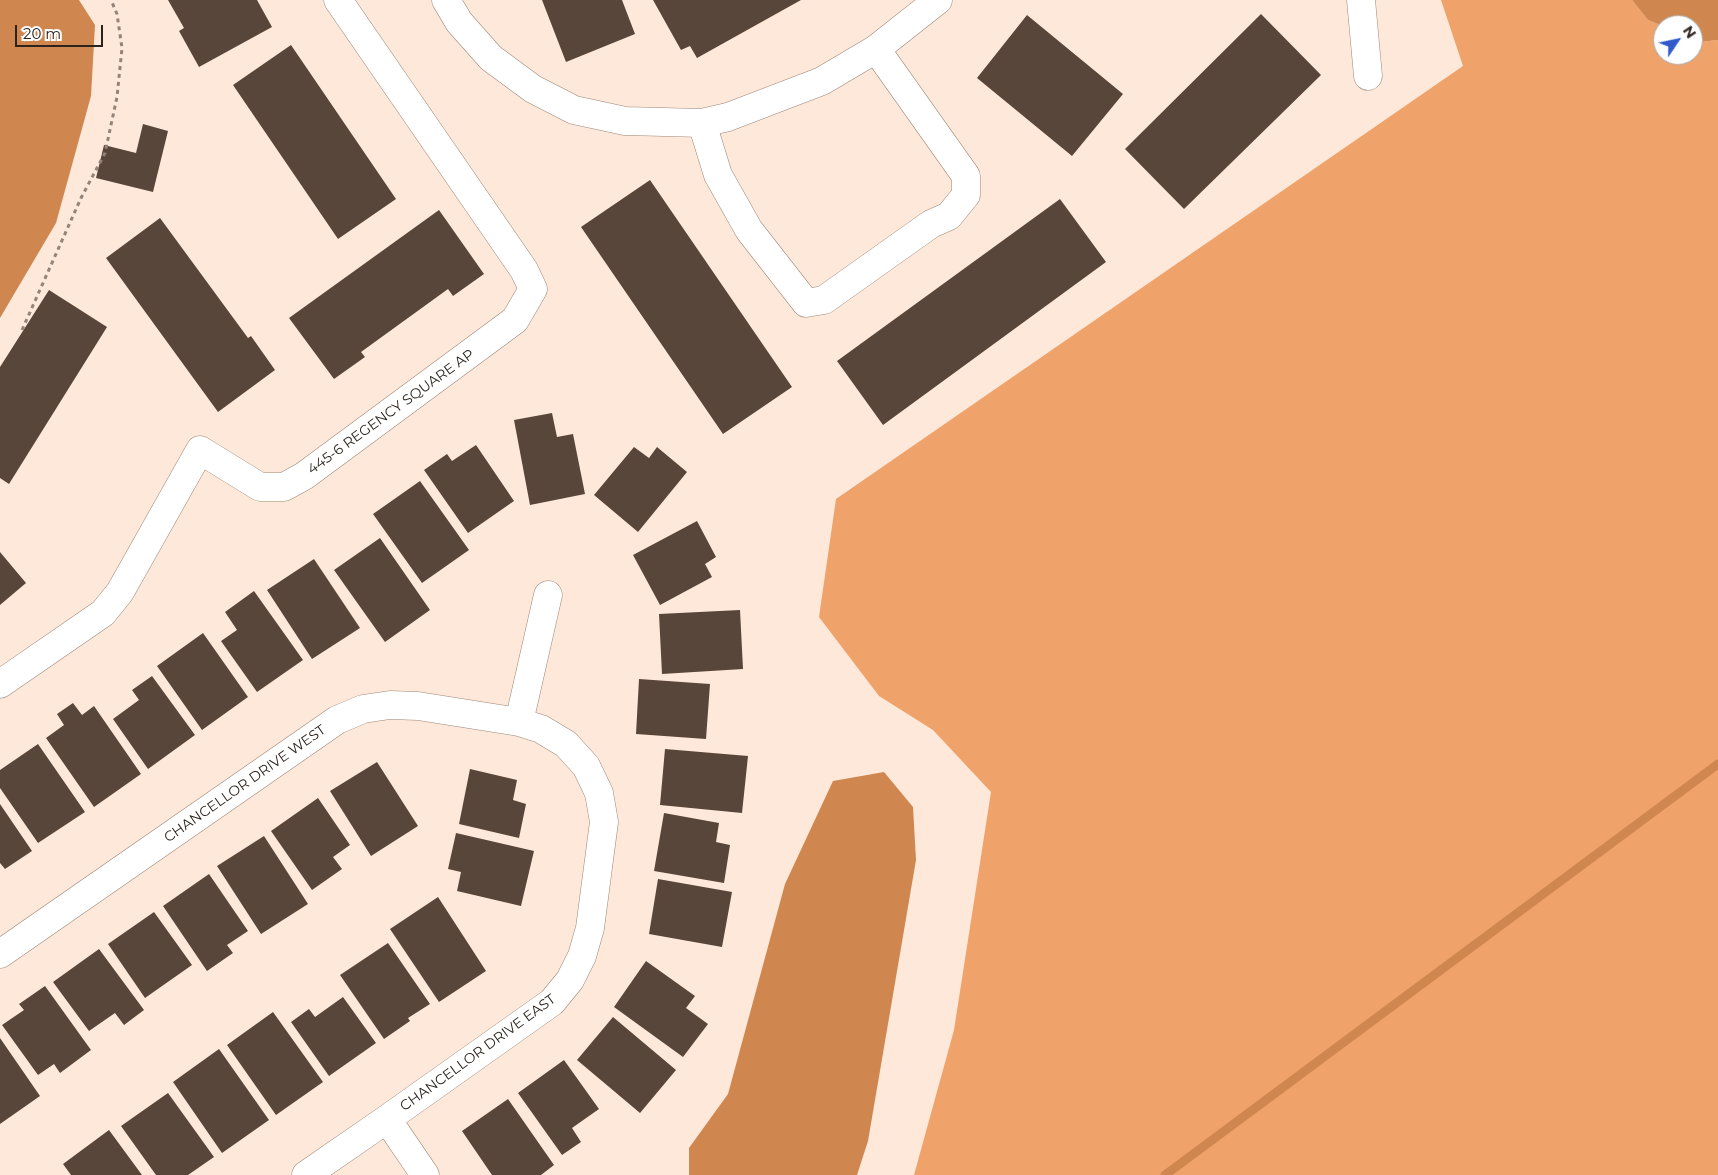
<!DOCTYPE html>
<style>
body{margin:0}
#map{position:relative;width:1718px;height:1175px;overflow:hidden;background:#fee8d9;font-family:Montserrat,sans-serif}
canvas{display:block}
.north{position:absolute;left:1653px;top:15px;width:50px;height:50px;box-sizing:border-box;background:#fff;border:1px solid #aaa7a5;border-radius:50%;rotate:56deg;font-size:14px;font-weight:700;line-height:20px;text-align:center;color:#2b231e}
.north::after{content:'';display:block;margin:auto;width:18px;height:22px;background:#335aca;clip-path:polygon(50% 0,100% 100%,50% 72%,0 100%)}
.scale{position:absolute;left:15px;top:25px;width:88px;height:22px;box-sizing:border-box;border:2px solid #2b231e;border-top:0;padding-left:6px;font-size:15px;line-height:18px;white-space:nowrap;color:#2b231e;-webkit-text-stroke:4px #fff;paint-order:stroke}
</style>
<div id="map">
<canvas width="1718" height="1175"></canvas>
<div class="north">N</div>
<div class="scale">20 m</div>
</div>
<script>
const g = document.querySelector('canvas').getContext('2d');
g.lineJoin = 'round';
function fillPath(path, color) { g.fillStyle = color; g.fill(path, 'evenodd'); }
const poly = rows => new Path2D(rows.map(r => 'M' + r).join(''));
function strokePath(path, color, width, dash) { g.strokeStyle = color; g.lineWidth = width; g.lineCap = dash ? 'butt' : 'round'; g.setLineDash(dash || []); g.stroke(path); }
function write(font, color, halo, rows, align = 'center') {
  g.font = font + ' Montserrat,sans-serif'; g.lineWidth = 5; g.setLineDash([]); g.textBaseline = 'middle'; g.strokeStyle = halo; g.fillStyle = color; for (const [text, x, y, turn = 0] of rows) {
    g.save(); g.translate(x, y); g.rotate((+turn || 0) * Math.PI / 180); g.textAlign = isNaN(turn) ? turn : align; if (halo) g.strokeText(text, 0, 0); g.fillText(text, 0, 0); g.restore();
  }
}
const forest = poly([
 [1441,0,1632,0,1648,20,1663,26,1663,55,1693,55,1693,39,1700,42,1718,40,1718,1175,914,1175,954,1030,991,792,933,730,879,696,819,617,836,499,1463,66]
]);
const water = poly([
 [0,0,79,0,95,25,91,96,56,223,0,318],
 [1632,0,1718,0,1718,40,1700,42,1693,39,1693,25,1663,25,1663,26,1648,20],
 [884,772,913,807,916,860,868,1141,857,1175,689,1175,689,1148,728,1094,785,884,833,781]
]);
const stream = poly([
 [1165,1175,1718,764]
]);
const building = poly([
 [168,0,257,0,272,27,199,67,179,31,184,28],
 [542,0,622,0,635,34,566,62],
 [653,0,801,0,697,58,690,46,681,50],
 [1261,14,1321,75,1184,209,1125,149],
 [1027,15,1123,94,1072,156,977,78],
 [291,45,396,199,338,239,233,85],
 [143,124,168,131,153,192,96,178,104,145,136,153],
 [650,180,792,387,723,434,581,227],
 [1060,199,1106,262,883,425,837,361],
 [439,210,484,274,453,296,448,289,361,352,365,357,334,379,289,318],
 [160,218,248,338,251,336,275,370,218,412,106,258],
 [49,290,107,327,9,484,0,478,0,367],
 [552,413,557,437,573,434,585,494,530,505,514,420],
 [476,445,514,501,468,533,424,470,447,454,452,461],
 [634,447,649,458,657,447,687,472,638,532,594,495],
 [420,481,469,550,422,583,373,514],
 [697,521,716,557,705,564,712,577,660,605,633,555],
 [380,538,430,610,385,642,334,570],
 [0,552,26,583,0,605],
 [314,559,360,628,312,659,267,590],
 [254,591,303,660,257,692,221,641,237,630,225,612],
 [740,610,743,669,662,674,659,614],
 [203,633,248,697,202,730,157,666],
 [152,676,195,735,148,769,113,719,139,700,132,690],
 [639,679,710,684,706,739,636,734],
 [73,703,82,715,94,706,141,774,94,807,46,738,64,725,57,714],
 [38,744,85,812,38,843,0,788,0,770],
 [665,749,748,756,742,813,660,805],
 [377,762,418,826,371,856,330,791],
 [470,769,517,780,513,800,526,804,519,838,459,824],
 [318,798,350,845,333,857,342,869,312,890,271,831],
 [0,804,32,851,5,869,0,863],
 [664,813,719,823,716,842,730,845,724,883,654,871],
 [456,833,534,851,521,906,457,891,461,872,448,869],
 [264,836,308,904,261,934,217,866],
 [209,874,248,931,227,945,233,953,207,971,163,906],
 [658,879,732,892,722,947,649,934],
 [438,897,486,971,439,1002,390,929],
 [154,912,192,965,145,998,108,944],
 [388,943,430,1004,408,1018,410,1021,384,1039,340,975],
 [99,949,144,1010,124,1025,115,1013,89,1031,53,982],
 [646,961,695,996,686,1008,708,1024,683,1057,614,1007],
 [45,986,91,1050,60,1073,54,1064,38,1075,2,1025,24,1010,19,1004],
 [343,997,376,1043,329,1076,291,1022,309,1009,315,1017],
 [273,1012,323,1082,276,1115,227,1045],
 [613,1017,676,1070,640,1113,577,1060],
 [0,1038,40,1096,0,1124],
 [219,1049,269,1120,222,1153,173,1082],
 [564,1060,599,1109,572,1128,581,1142,562,1155,518,1093],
 [168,1093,214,1157,188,1175,156,1175,121,1126],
 [508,1099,554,1165,541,1175,492,1175,462,1131],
 [109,1130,142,1175,71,1175,63,1164]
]);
const path = poly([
 [22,330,81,198,105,153,117,97,122,48,117,14,111,0]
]);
const street = poly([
 [446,0,459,22,491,58,533,89,574,110,625,121,702,123,728,117,822,81,876,49,938,0],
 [1361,0,1368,76],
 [702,123,718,175,749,230,806,303,824,300,931,224,949,216,966,195,966,176,876,49],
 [0,684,103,613,120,592,200,450,260,487,284,487,304,476,515,320,533,289,524,270,338,0],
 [519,722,548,595],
 [0,954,337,720,363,709,390,705,418,706,519,722,541,729,566,744,586,766,599,793,604,822,590,928,582,956,570,980,552,1002,387,1119,306,1175],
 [387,1119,425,1175]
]);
const streetNames = [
 ["445-6 REGENCY SQUARE AP",391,412,-36],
 ["CHANCELLOR DRIVE WEST",245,784,-35],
 ["CHANCELLOR DRIVE EAST",478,1053,-36]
];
fillPath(forest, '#efa26a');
fillPath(water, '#d0864f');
strokePath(stream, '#d0864f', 9);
fillPath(building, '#59463a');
strokePath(street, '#9c8779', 29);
strokePath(path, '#93847a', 3, [4, 4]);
strokePath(street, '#fff', 28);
write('14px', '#2b231e', '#fff', streetNames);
</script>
